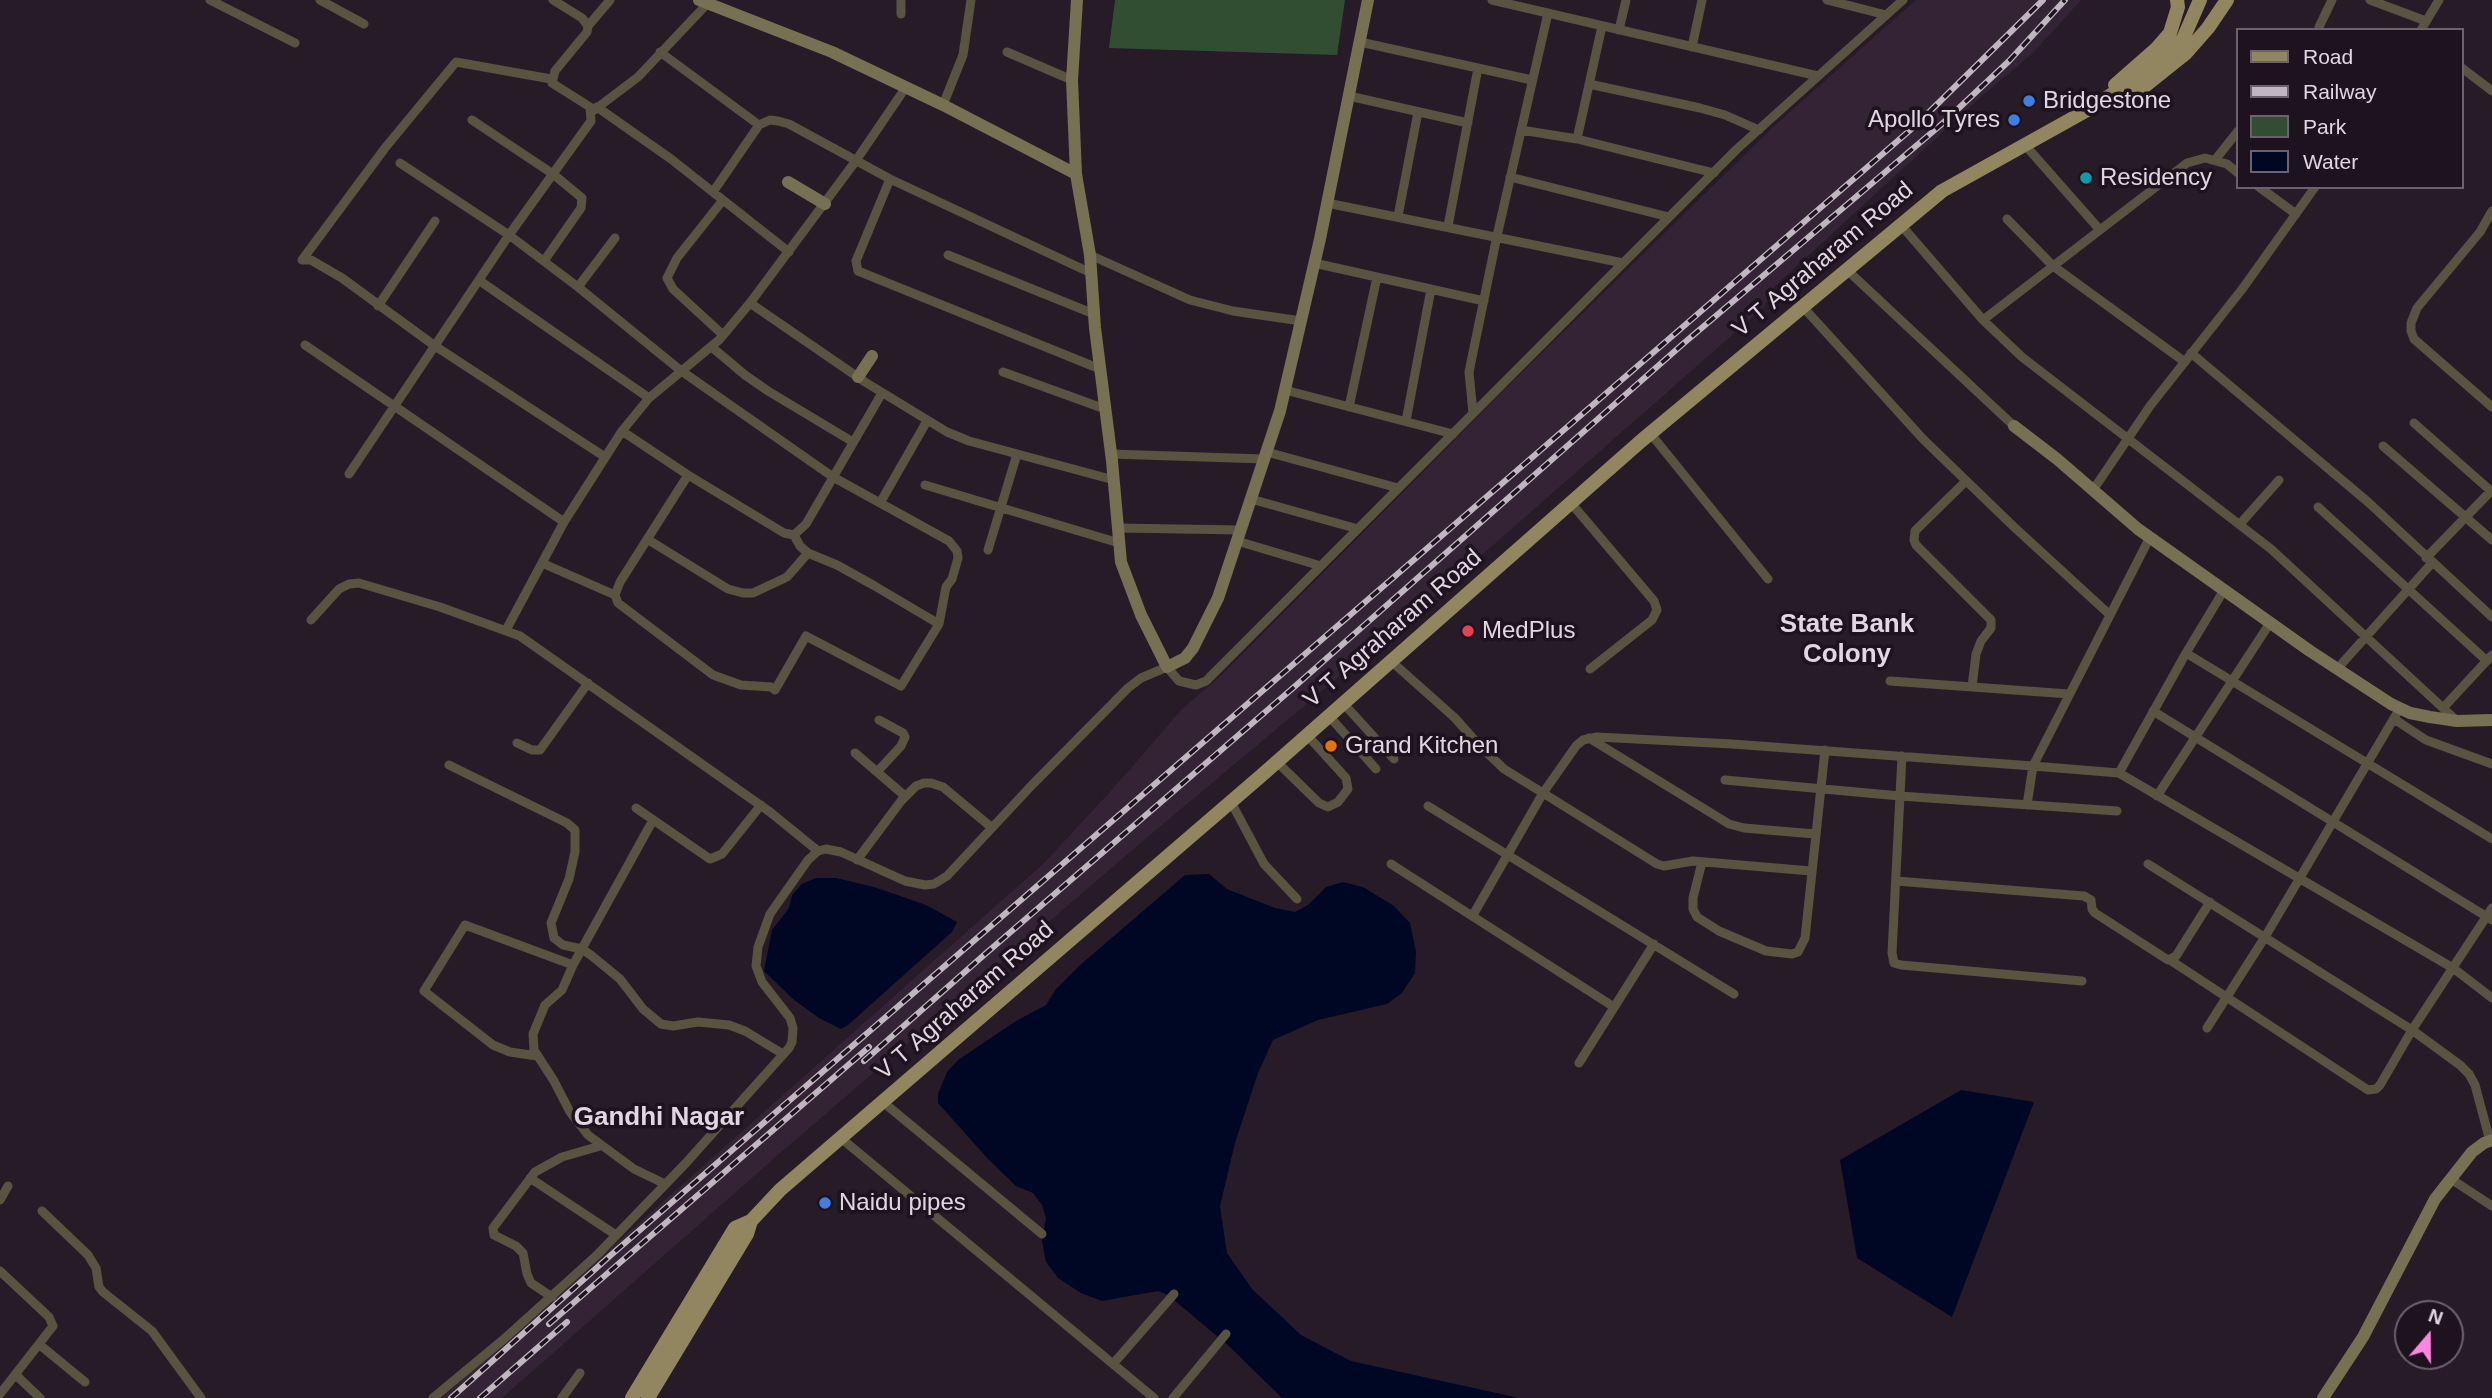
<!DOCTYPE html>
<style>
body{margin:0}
#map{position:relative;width:2492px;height:1398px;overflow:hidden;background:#281b28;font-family:Helvetica,sans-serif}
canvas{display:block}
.legend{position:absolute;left:2236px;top:28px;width:228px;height:161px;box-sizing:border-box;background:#1e121f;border:2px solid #6c616c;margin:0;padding:9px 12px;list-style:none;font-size:21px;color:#e0d7e0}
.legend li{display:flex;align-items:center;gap:14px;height:35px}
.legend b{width:35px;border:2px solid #6c616c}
.north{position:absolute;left:2394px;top:1300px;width:70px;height:70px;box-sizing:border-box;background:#1e121f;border:2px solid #6c616c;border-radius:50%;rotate:20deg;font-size:19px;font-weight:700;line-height:28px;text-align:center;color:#e0d7e0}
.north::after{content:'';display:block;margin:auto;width:24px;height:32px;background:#fe86e0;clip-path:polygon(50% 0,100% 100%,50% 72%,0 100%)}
</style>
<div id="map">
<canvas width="2492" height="1398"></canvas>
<ul class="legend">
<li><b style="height:9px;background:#91865f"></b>Road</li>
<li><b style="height:9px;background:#c0b6c0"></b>Railway</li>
<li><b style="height:19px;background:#314e33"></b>Park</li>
<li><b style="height:19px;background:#000724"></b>Water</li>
</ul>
<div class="north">N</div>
</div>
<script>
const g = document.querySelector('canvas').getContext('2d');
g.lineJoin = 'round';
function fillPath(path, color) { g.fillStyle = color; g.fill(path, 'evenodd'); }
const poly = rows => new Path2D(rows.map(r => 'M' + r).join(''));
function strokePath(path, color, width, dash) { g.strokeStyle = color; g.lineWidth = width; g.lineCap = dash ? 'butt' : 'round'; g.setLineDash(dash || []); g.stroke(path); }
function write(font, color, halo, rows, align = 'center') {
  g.font = font + ' Helvetica,sans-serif'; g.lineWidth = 7; g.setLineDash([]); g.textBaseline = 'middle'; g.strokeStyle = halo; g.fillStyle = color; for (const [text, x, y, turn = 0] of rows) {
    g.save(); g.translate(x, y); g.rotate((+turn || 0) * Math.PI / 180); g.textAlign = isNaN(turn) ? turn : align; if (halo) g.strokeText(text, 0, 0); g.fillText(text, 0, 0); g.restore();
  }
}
const built = poly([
 [1916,0,2081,0,2033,53,1983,95,1775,286,1764,307,1433,598,1144,840,779,1154,502,1398,442,1398,1043,864,1111,791,1182,709,1223,674,1503,391,1773,127]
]);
const green = poly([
 [1115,0,1345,0,1337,55,1109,48]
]);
const water = poly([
 [1209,874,1227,889,1275,908,1295,912,1308,905,1326,887,1343,882,1363,887,1394,906,1410,923,1416,952,1415,973,1402,993,1387,1004,1318,1020,1273,1040,1258,1073,1235,1143,1220,1206,1227,1253,1252,1289,1301,1335,1351,1361,1519,1398,1282,1398,1230,1347,1168,1295,1158,1291,1102,1301,1081,1293,1058,1278,1046,1262,1042,1241,1046,1218,1042,1205,1033,1193,1016,1186,988,1159,938,1103,938,1094,947,1072,958,1060,1016,1021,1046,1005,1056,989,1079,966,1185,875],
 [816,878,836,878,874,887,926,905,957,922,952,932,848,1025,841,1029,819,1018,793,999,764,971,772,930,789,908,792,895,802,884],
 [1961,1090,2034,1102,1952,1317,1857,1258,1840,1160]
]);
const street = poly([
 [210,0,295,43],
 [320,0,364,24],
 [1492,0,1818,76],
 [1827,0,1886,15],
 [2370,0,2426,21],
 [901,14,901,0],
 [588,26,610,0],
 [2319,27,2332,0],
 [1619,30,1626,0],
 [2421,30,2439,0],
 [1360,42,1532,80],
 [1692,47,1702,0],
 [660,52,759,125],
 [1007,52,1072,80],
 [2462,68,2492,91],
 [551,79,456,62,385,148,302,260,311,260,342,278,435,346,605,457],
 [1589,84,1700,108,1725,115,1759,130],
 [1349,96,1468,123],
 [943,105,963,55,971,0],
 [597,107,671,159,789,252],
 [593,111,638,77,707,4],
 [472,120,553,174,582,198,581,208,544,261],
 [1521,130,1577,139,1714,173],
 [1577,139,1602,26],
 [2025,145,2100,230],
 [2215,160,2238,131],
 [400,163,509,235,578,287,680,370,833,477,949,541,957,551,958,558,952,579,946,587,939,624,901,686,806,636,775,690,771,687,741,685,713,675,618,603,615,595,620,582,688,475],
 [1510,177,1669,217],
 [890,179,856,261,858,271,1100,369],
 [2259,187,2296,214],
 [713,192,759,125,770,120,778,121,789,124,890,179,1091,273],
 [1327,203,1623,263],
 [2492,211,2480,232,2417,308,2411,323,2411,331,2414,339,2492,407],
 [1398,216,1418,112],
 [2007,219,2053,266,2185,362],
 [1901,225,1983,320,2022,357,2271,549,2456,720],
 [1448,226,1478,68],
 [948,255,1094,314],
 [1090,255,1190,300,1233,311,1301,321],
 [1314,263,1484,301],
 [1847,270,2014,426],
 [480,281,649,398],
 [578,287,615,238],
 [750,303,865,382,947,432,969,441,1114,480],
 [378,306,435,221],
 [1803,307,1923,439,2013,526,2110,615],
 [1983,320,2187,163,2205,158,2227,164,2238,173],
 [723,335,673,289,667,278,677,258,723,200],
 [305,345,564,522],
 [714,349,745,375,768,391,853,442],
 [2191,353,2368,502,2492,617],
 [1003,372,1105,409],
 [1285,390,1453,434],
 [1349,407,1377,277],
 [1473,413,1469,372,1497,236,1548,13],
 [1406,421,1431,289],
 [2414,423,2492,492],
 [622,431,688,475,784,533,794,535,806,524,882,393],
 [1650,433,1768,579],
 [2383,446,2492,540],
 [1267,452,1398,488],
 [1111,454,1264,459],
 [349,474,509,235,591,121,590,107,552,83,555,71,587,32,588,26,582,18,553,0],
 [1966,481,1919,527,1915,531,1914,540,1916,545,1991,620,1991,628,1981,641,1976,654,1972,687],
 [925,485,1119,543],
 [2093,490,2150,406,2243,288,2315,187],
 [1251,499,1358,529],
 [880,503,927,421],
 [1571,503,1654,601,1657,610,1652,620,1590,669],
 [2318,507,2487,661],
 [2240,524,2279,480],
 [1118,528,1241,530],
 [794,535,800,546,808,553,837,565,873,585,939,624],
 [647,539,728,589,743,593,753,593,787,577,808,553],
 [1237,541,1321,566],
 [988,550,1017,454],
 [2426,558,2491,491],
 [542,563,615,595],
 [311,620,339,589,349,584,359,583,440,607,520,636,770,812,818,851],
 [506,630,564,522,622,431,649,398,719,340,750,303,855,162,906,87],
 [2186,653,2492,839],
 [1391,661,1455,718,1478,744,1504,769,1543,793,1576,746,1583,740,1597,737,1732,744,2033,766,2150,537],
 [2337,669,2432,563],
 [1890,681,2069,694],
 [1343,703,1394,759],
 [2443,708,2492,655],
 [2153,711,2492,920],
 [1329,716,1376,769],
 [2394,719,2426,740,2492,764],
 [1589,738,1729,824,1744,828,1815,834],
 [517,743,532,750,540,750,588,683],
 [855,753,905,796],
 [1902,756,1892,953,1894,963,1901,965,2082,981],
 [1277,762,1319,803,1328,807,1338,802,1348,789,1346,778,1307,735],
 [449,765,567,823,575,830,575,852,569,879,551,923,554,938,563,945,582,949,592,956,620,979,643,1009,661,1024,673,1026,698,1022,729,1025,745,1031,783,1054],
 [877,772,901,746,905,737,903,733,879,720],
 [2119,773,2453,968,2492,998],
 [1725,780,1900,796,2117,811],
 [2157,796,2270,623],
 [1231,802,1264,864,1297,899],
 [2027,805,2033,766,2119,773,2186,653,2224,590],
 [1428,806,1734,994],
 [636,808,710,859,722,854,761,805],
 [857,860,901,801,916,786,924,783,931,783,943,787,991,827],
 [1702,862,1693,898,1693,909,1697,917,1719,931,1766,951,1792,954,1798,952,1805,938,1825,750],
 [1391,864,1614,1007],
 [2148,864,2412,1030,2492,908],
 [1896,881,2084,896,2091,900,2092,909,2095,913,2168,960,2176,956,2210,902],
 [1473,915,1543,793,1657,864,1664,866,1693,861,1811,871],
 [2170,960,2368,1090,2376,1089,2380,1085,2412,1030,2460,1065,2469,1074,2475,1085,2490,1141],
 [573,965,562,990,545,1005,533,1034,534,1050,554,1081,570,1112,588,1135,634,1169,665,1184],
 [2207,1028,2265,937,2400,708],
 [537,1056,510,1052,493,1045,424,991,465,925,573,965,653,820],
 [1579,1063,1654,944],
 [883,1102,1042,1234],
 [842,1139,1154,1398],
 [530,1178,616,1235],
 [2451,1179,2492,1206],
 [0,1200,8,1186],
 [42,1211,88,1255,96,1268,99,1287,103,1292,152,1331,201,1398],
 [0,1271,49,1317,53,1326,0,1394],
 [552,1297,531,1283,527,1274,523,1253,516,1246,494,1235,493,1228,535,1172,562,1157,600,1146],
 [40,1345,85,1382],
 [1113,1364,1174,1294],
 [16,1375,40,1398],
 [433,1398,504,1339,598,1254,685,1164,789,1048,792,1042,793,1028,790,1018,762,982,756,966,758,947,770,914,808,860,818,851,826,849,841,852,905,881,925,885,934,884,947,876,1032,785,1128,688,1141,678,1167,667,1179,681,1196,685,1206,681,1737,149,1903,0],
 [562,1398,580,1373],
 [1173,1398,1226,1334]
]);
const secondary = poly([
 [699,0,832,52,943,105,1076,174],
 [1077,0,1072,80,1076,174,1090,255,1095,328,1112,461,1121,562,1141,615,1167,667,1185,658,1193,648,1218,598,1280,411,1320,239,1368,0],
 [788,182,825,204],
 [858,377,872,356],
 [2014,426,2057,459,2138,529,2310,651,2391,704,2410,713,2430,717,2457,721,2492,720],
 [2323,1398,2363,1337,2435,1199,2472,1152,2484,1143,2492,1140]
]);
const primary = poly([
 [2115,85,2156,49,2170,33,2178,7,2177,0],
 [2125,94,2146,85,2186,53,2208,28,2227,0],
 [632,1398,735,1228,751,1221,780,1190,1262,775,1641,441,1942,191,2091,108,2159,64,2183,39,2200,0],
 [648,1398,747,1234,751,1221]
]);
const rail = poly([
 [864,1061,984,955,1293,688,1684,343,1943,123,2009,61,2065,0],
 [549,1324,869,1047],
 [451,1398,611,1255,1916,125,2043,0],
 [480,1398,567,1322]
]);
const markers = [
 [2029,101,7,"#3f7fe0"],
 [2014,120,7,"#3f7fe0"],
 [2086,178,7,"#0f9aa8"],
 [1468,631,7,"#e0444e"],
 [1331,746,7,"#e8710a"],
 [825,1203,7,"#3f7fe0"]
];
const poiNames = [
 ["Bridgestone",2043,101],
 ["Apollo Tyres",2000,120,"right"],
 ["Residency",2100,178],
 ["MedPlus",1482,631],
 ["Grand Kitchen",1345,746],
 ["Naidu pipes",839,1203]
];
const streetNames = [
 ["V T Agraharam Road",1823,260,-40],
 ["V T Agraharam Road",1393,629,-41],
 ["V T Agraharam Road",965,1001,-41]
];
const neighbourhoodNames = [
 ["State Bank",1847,625],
 ["Colony",1847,655],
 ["Gandhi Nagar",659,1118]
];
fillPath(built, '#342334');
fillPath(green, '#314e33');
fillPath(water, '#000724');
strokePath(street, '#595341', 9);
strokePath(secondary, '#787052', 12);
strokePath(primary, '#91865f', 14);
strokePath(rail, '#c0b6c0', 6);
strokePath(rail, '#1e121f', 3.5, [10]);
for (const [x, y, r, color] of markers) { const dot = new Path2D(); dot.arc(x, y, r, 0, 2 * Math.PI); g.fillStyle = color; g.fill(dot); strokePath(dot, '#1e121f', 2.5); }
write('24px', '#e0d7e0', '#1e121f', poiNames, 'left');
write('24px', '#e0d7e0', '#1e121f', streetNames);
write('bold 26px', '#e0d7e0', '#1e121f', neighbourhoodNames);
</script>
